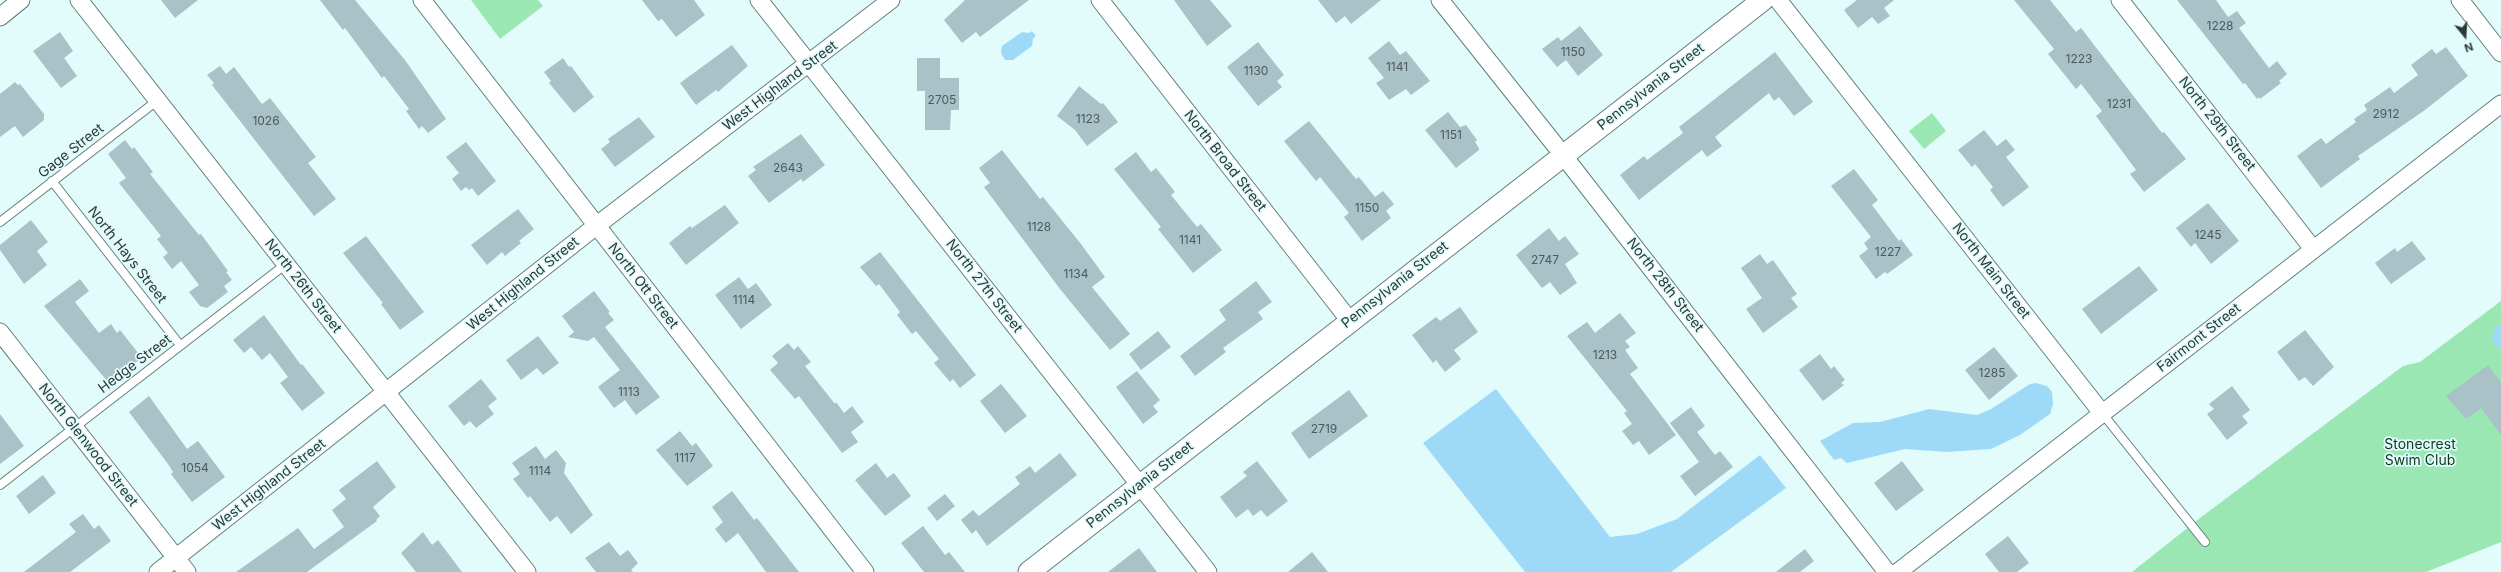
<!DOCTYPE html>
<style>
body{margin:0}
#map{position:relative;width:2501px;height:572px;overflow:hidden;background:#e1fcfb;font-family:Inter,sans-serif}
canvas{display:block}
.north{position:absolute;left:2445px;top:16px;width:40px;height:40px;-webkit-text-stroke:3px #e1fcfb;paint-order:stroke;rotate:162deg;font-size:11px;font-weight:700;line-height:16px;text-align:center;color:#2e3838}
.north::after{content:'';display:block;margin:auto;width:14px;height:18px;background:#2e3838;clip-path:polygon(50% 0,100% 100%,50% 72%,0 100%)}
</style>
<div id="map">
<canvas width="2501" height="572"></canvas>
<div class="north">N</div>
</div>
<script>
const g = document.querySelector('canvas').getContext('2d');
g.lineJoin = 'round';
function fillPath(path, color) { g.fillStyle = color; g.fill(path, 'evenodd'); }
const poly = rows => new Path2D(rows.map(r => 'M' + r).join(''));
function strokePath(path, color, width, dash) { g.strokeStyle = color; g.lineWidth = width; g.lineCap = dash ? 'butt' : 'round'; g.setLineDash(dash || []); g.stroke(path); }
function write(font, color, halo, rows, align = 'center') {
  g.font = font + ' Inter,sans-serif'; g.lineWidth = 3.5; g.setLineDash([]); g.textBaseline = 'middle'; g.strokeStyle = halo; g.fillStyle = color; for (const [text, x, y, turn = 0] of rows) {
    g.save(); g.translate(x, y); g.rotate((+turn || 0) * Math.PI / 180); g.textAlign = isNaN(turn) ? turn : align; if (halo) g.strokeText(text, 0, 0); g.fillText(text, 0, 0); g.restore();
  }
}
const green = poly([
 [471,0,538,0,543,6,500,39],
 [1932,113,1946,131,1924,149,1909,131],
 [2501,301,2501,542,2426,572,2132,572,2200,518,2403,366,2420,362]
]);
const water = poly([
 [1032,31,1036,36,1033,38,1032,46,1013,60,1005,60,1001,53,1002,46,1022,32,1029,33],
 [2501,324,2501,349,2494,344,2492,336,2495,328],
 [2036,383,2047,386,2052,392,2053,404,2050,414,2020,435,1991,449,1947,452,1905,449,1847,463,1841,458,1834,460,1820,441,1853,423,1880,422,1929,409,1977,415,1991,409,2030,384],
 [1496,389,1610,537,1637,534,1677,519,1760,455,1786,488,1671,572,1525,572,1423,443]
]);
const building = poly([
 [161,0,198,0,175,18],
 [320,0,355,0,405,60,446,119,428,133,422,126,419,129,406,111,409,109,384,76,382,78,345,28,343,30],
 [642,0,694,0,705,15,676,37,662,19,658,21],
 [965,0,1029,0,980,37,976,32,962,43,944,20],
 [1174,0,1210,0,1232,26,1207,46],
 [1318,0,1381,0,1351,24,1345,16,1336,23],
 [1857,0,1894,0,1884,8,1890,16,1878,24,1872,17,1858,28,1844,10],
 [2014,0,2050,0,2076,32,2081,28,2162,133,2164,132,2186,159,2144,192,2130,174,2136,170,2096,116,2102,111,2081,84,2076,89,2048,54,2054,49],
 [2177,0,2216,0,2228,17,2237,11,2246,23,2239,28,2269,68,2277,61,2287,74,2279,81,2281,83,2260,99,2259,97,2257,99,2245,83,2243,84],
 [1580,26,1603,55,1578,76,1566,60,1557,67,1542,49,1558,37,1561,41],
 [60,32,73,51,64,58,77,76,61,88,33,51],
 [1389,41,1400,55,1406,51,1430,81,1411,95,1406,89,1389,100,1376,83,1384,78,1368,58],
 [1258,42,1284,75,1277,81,1282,87,1258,106,1227,67],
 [732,45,748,66,718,92,716,90,696,105,680,83],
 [2446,47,2468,76,2425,110,2358,156,2360,159,2321,188,2297,156,2321,138,2326,144,2356,122,2354,119,2367,110,2364,105,2390,87,2394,93,2418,75,2411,65,2432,49,2436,54],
 [1775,52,1813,102,1794,116,1779,97,1774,101,1769,93,1715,137,1722,146,1707,157,1702,150,1639,200,1620,175,1644,156,1647,160,1683,133,1679,127],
 [563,58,569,67,571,66,594,97,574,113,549,83,551,81,544,72],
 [917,58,940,58,940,78,959,78,959,110,951,110,950,130,925,130,925,91,917,91],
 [220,66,226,74,234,67,262,104,270,98,316,157,308,163,336,199,314,216,212,85,214,83,207,75],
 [15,82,18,85,20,84,44,114,44,120,23,137,15,126,0,137,0,94],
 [1079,86,1101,104,1103,103,1118,122,1087,146,1075,130,1057,116],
 [1448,112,1460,127,1466,125,1477,140,1475,142,1479,148,1479,150,1456,168,1425,130],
 [639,117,655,137,615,167,601,149,610,142,608,139],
 [1309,121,1356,179,1359,177,1375,197,1383,191,1394,204,1386,211,1391,218,1362,241,1344,217,1349,213,1320,177,1316,181,1284,141],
 [1984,130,1997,146,2006,139,2015,150,2006,157,2029,187,2003,207,1990,190,1993,187,1975,164,1972,167,1958,150],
 [801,134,825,165,803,182,801,179,769,203,748,176,756,170,753,167],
 [125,140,132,149,134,147,153,172,150,174,199,235,201,234,228,271,226,272,232,280,224,286,228,292,207,308,200,306,189,292,199,285,181,261,172,269,163,257,168,253,157,239,161,236,119,183,126,178,108,154],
 [466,142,496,181,478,196,472,188,469,190,466,187,461,191,452,179,459,173,446,157],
 [1002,150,1040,199,1043,197,1081,244,1105,277,1092,287,1130,334,1110,350,1060,289,984,187,990,183,979,168],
 [1136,152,1151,172,1156,168,1175,192,1171,195,1197,227,1201,224,1222,250,1193,273,1158,229,1161,227,1114,169],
 [1854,169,1878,200,1872,205,1899,241,1901,239,1913,255,1887,274,1885,272,1876,279,1859,256,1868,249,1864,243,1871,237,1831,186],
 [2208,203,2239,241,2211,264,2195,243,2191,247,2176,228],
 [725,205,739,223,686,265,669,243,690,226,692,228],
 [518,209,534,229,519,241,521,243,505,256,502,252,487,265,471,245],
 [31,220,48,242,37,251,47,265,24,284,0,250,0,245],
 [1549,228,1559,241,1565,236,1579,254,1565,264,1577,283,1560,295,1550,282,1542,288,1516,255],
 [366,236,424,312,400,330,381,304,383,303,343,253],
 [2412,241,2426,259,2391,284,2375,263,2395,248,2397,252],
 [880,252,976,375,960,388,953,379,950,382,934,363,939,359,916,331,912,334,897,315,900,312,879,284,876,286,860,267],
 [1760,254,1767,264,1773,260,1797,294,1791,298,1798,307,1763,333,1746,309,1762,298,1741,268],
 [2139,266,2158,290,2101,334,2082,309],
 [739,277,748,289,756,283,772,305,741,329,715,295],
 [80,279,89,291,75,302,99,333,111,324,117,333,120,330,142,358,108,382,44,306],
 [1256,281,1272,302,1258,312,1263,319,1223,348,1226,352,1195,376,1180,356,1226,320,1219,310],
 [594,291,610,312,608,313,614,320,605,327,660,397,636,415,625,400,614,408,598,387,620,370,594,337,588,341,568,337,574,332,562,316],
 [1460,307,1478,332,1454,350,1461,359,1445,372,1436,360,1433,363,1412,335,1436,317,1440,321],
 [1620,313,1636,333,1625,341,1630,347,1625,350,1638,368,1630,374,1676,435,1649,455,1639,441,1633,445,1622,431,1632,424,1624,413,1627,411,1567,336,1587,322,1595,333],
 [264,315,301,365,302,364,325,393,302,411,280,383,288,377,270,353,262,360,251,347,244,353,233,340],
 [2305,330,2334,367,2313,386,2305,377,2299,381,2277,352],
 [1158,331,1171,347,1141,370,1129,354],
 [538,336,559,363,543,375,537,368,521,380,506,360],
 [788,343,794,350,798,346,811,362,805,366,835,404,836,402,844,413,852,406,864,422,851,432,858,442,842,453,799,396,795,399,770,370,778,363,772,356],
 [1994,347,2018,376,1989,400,1965,370],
 [1820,354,1831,369,1834,366,1845,380,1841,383,1844,385,1823,401,1799,370],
 [2488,365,2501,382,2501,435,2481,408,2466,419,2446,396],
 [1137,371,1160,400,1153,406,1158,412,1143,424,1116,387],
 [481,379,497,399,488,406,494,414,476,428,470,421,464,426,448,406],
 [1001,384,1027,416,1005,433,980,401],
 [2232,386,2250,410,2242,416,2248,423,2227,440,2207,414,2214,409,2209,404],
 [1349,390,1368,416,1309,459,1291,433],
 [149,396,187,449,198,441,225,477,192,502,171,474,173,472,168,464,129,412],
 [1691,407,1705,426,1697,432,1715,455,1720,451,1733,467,1695,496,1680,476,1699,462,1670,423],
 [0,414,24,446,0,464],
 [680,431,692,446,696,443,713,466,687,486,656,450],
 [536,446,545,459,556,450,566,463,564,473,593,515,571,534,557,516,550,522,530,496,528,498,513,479,520,474,512,463],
 [1060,453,1077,475,987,546,976,530,972,534,961,520,973,510,979,516,1020,484,1015,477,1030,466,1035,473],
 [377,461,396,487,373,507,380,516,376,520,377,521,307,572,236,572,298,528,314,549,344,527,332,510,346,499,339,490],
 [1257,461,1288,501,1267,517,1261,510,1253,516,1248,509,1236,518,1220,497,1247,476,1243,472],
 [1902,461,1924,490,1896,511,1874,483],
 [876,463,887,478,894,473,911,496,885,516,855,480],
 [43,475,56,493,29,514,16,496],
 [732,491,754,520,757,518,799,572,766,572,738,533,726,543,715,529,723,522,712,507],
 [945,494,955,506,937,521,927,508],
 [83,514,94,529,99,525,111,541,70,572,24,572,76,532,69,524],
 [923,526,945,555,949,552,965,572,924,572,901,543],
 [423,532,432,545,438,540,462,572,416,572,401,553],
 [2008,536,2029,563,2017,572,1999,572,1985,554],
 [609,542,620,556,628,550,638,563,631,570,633,572,596,572,585,558],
 [1139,548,1157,572,1108,572],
 [1805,549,1814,561,1800,572,1776,572],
 [1312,552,1328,572,1288,572]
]);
const service = poly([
 [52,181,180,345],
 [0,222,158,100],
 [2102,413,2205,542],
 [0,485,286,264]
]);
const minor = poly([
 [79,0,527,572],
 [422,0,865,572],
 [759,0,1208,572],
 [1100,0,1350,321],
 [1440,0,1563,155,1887,572],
 [1778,0,2102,413],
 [2120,0,2313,249],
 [2460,0,2501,53],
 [0,17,21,0],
 [0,332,187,572],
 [158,572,596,226,891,0],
 [1898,572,2501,104]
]);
const tertiary = poly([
 [1029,572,1763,0]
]);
const numberNames = [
 ["1228",2220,26],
 ["1150",1573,52],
 ["1223",2079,59],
 ["1141",1397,67],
 ["1130",1256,71],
 ["2705",942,100],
 ["1231",2119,104],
 ["2912",2386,114],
 ["1123",1088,119],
 ["1026",266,121],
 ["1151",1451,135],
 ["2643",788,168],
 ["1150",1367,208],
 ["1128",1039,227],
 ["1245",2208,235],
 ["1141",1190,240],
 ["1227",1888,252],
 ["2747",1545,260],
 ["1134",1076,274],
 ["1114",744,300],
 ["1213",1605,355],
 ["1285",1992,373],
 ["1113",629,392],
 ["2719",1324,429],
 ["1117",685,458],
 ["1054",195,468],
 ["1114",540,471]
];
const streetNames = [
 ["West Highland Street",780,86,-37],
 ["Pennsylvania Street",1651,87,-38],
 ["North 29th Street",2217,124,52],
 ["Gage Street",71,151,-38],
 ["North Broad Street",1225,161,52],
 ["North Hays Street",127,255,52],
 ["North Main Street",1991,271,52],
 ["West Highland Street",523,284,-39],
 ["Pennsylvania Street",1395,285,-38],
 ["North 28th Street",1665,285,52],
 ["North 26th Street",303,286,52],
 ["North Ott Street",643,286,52],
 ["North 27th Street",984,286,52],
 ["Fairmont Street",2199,338,-38],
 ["Hedge Street",135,364,-37],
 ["North Glenwood Street",88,445,52],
 ["West Highland Street",269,485,-38],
 ["Pennsylvania Street",1140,485,-38]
];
const parkNames = [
 ["Stonecrest",2420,445],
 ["Swim Club",2420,461]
];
fillPath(green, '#9ae7b4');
fillPath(water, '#9edaf7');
fillPath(building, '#a8c2c7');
strokePath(service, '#657e7c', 10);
strokePath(minor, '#657e7c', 19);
strokePath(tertiary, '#657e7c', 23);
strokePath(service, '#fff', 8);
strokePath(minor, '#fff', 17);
strokePath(tertiary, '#fff', 21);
write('12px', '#4c5a5c', null, numberNames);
write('14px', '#2e3838', '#e1fcfb', streetNames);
write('14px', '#0e3620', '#e1fcfb', parkNames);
</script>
